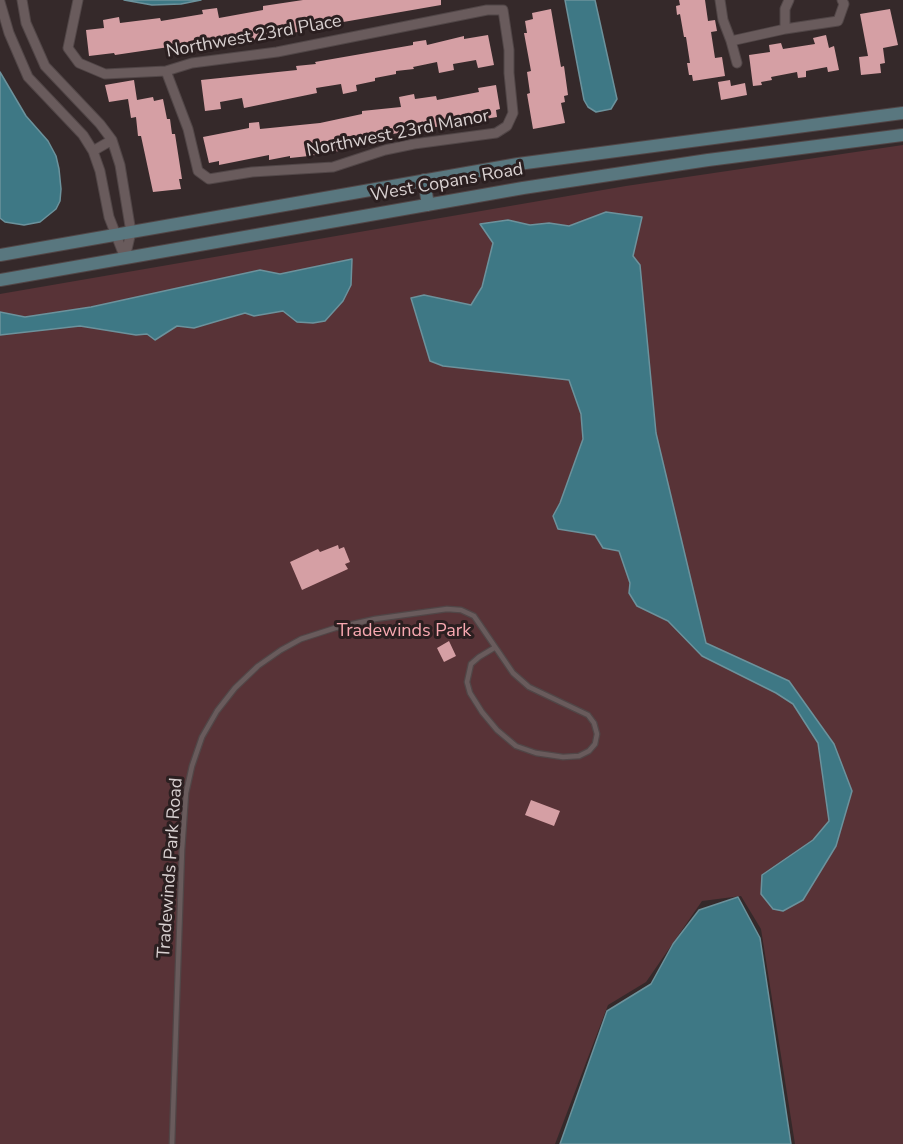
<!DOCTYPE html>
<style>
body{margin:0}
canvas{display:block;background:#35292a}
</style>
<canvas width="903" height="1144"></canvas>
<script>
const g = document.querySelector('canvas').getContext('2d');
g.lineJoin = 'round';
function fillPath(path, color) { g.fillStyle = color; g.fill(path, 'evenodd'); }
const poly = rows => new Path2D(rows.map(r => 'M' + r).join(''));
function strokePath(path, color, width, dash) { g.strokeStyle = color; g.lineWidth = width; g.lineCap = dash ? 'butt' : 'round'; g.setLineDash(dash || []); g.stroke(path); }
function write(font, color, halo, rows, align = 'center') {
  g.font = font + ' "Nunito Sans",sans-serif'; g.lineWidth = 6; g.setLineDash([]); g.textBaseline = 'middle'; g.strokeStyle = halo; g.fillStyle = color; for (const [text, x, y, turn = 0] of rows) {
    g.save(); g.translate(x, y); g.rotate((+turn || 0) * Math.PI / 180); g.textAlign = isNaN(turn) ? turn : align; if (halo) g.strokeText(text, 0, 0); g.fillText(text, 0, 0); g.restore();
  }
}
const green = poly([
 [903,145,903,1144,795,1144,761,929,741,896,702,901,646,982,608,1005,555,1144,0,1144,0,294,626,186]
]);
const water = poly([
 [124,0,201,0,181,4,152,5,124,0],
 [565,0,595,0,617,99,611,109,596,112,588,107,584,100,565,0],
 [0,72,26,116,48,141,56,156,59,169,61,189,60,201,56,209,40,222,24,225,5,222,0,218,0,72],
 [606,212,642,217,633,256,640,265,656,433,706,643,789,681,834,744,852,791,836,846,803,900,783,911,773,909,761,894,762,875,813,840,829,821,818,743,793,704,776,693,702,656,668,621,637,606,629,593,630,583,619,551,603,548,595,535,558,529,553,516,560,503,583,439,581,414,569,380,443,366,430,361,411,298,424,295,471,305,482,287,493,243,480,224,508,220,530,225,549,223,569,226,606,212],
 [352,259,351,285,343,301,325,321,313,323,297,322,283,311,254,316,245,313,194,328,177,326,155,340,147,334,136,335,80,326,0,335,0,312,25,317,91,307,260,270,280,274,352,259],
 [738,897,760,938,791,1144,560,1144,607,1011,651,984,673,944,699,910,738,897]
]);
const building = poly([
 [303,0,441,0,441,5,303,29,303,31,249,41,249,39,170,52,169,47,115,55,114,53,89,56,86,30,104,28,103,20,119,17,120,23,160,18,161,21,203,14,202,10,217,8,219,18,263,10,263,6],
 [679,0,705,0,708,21,715,20,717,31,711,32,715,58,722,57,725,76,693,81,692,75,689,75,687,63,690,63,686,37,684,37,680,14,677,15,676,6,680,5],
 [551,9,561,67,564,66,568,95,564,96,565,102,561,103,565,123,533,129,527,94,530,93,527,72,531,71,524,33,527,33,525,21,533,19,532,13],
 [890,9,898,45,883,48,885,63,880,64,881,73,861,75,859,57,868,56,860,14],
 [488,35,494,65,478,68,476,60,453,64,454,70,439,73,437,62,413,67,414,69,396,71,396,74,375,78,375,81,356,85,357,91,343,94,341,84,316,88,317,93,244,108,242,98,220,102,221,109,205,111,201,80,297,70,296,66,316,64,315,62,413,45,413,42,426,40,427,45,464,36,464,39],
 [826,35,829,48,834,46,839,70,828,72,827,67,806,71,806,77,798,78,797,72,771,77,772,80,761,82,762,85,753,86,749,55,770,52,769,45,781,43,783,49,815,44,813,38],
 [134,80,137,100,153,97,154,101,163,99,167,119,170,119,172,134,175,134,182,179,179,179,181,189,153,192,141,136,138,136,136,117,131,118,128,99,109,102,105,85],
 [730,80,731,86,745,83,747,95,721,100,718,82],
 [496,85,500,109,496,110,497,117,380,136,381,140,345,147,345,150,309,156,290,158,290,156,269,160,269,155,219,165,219,161,209,163,203,137,249,128,249,123,259,122,260,129,320,123,362,114,362,111,401,107,399,97,414,94,415,99,436,96,437,100,479,92,478,88],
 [338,545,339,549,344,547,350,562,345,564,348,569,302,590,290,562,318,549,320,552],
 [449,641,456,656,444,662,437,648],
 [531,800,560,811,554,826,525,815]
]);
const lane = poly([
 [172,1144,182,850,186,793,192,766,202,737,217,711,235,688,258,666,281,650,301,639,335,628,375,619,447,609,461,610,474,616,513,673,529,687,588,715,594,723,597,734,595,744,589,751,579,756,563,757,536,753,516,746,497,730,482,712,470,693,467,682,471,664,479,657,494,648]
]);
const street = poly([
 [22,0,26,23,45,66,100,124,112,140,120,165,131,232,125,258],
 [78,0,68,48,79,63,105,74,166,71,192,63,277,52,487,10,503,10,509,50,509,73,513,113,507,126,496,133,414,144,385,150,333,167,252,172,209,179,198,171,188,129,166,71],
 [720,0,723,20,731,41,737,63],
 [0,2,9,33,28,77,83,135,93,151,100,171,109,217,125,258],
 [785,29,785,9,789,0],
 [731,41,785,29,838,21,844,4,842,0],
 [93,151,112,140]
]);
const secondary = poly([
 [424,180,428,205],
 [0,255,518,164,903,113],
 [0,280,523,188,708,160,903,135]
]);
const streetNames = [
 ["Northwest 23rd Place",254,37,-10],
 ["Northwest 23rd Manor",398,134,-11],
 ["West Copans Road",447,183,-10],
 ["Tradewinds Park Road",171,868,-86]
];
const parkNames = [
 ["Tradewinds Park",404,632]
];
fillPath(green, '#583337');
fillPath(water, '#3e7885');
strokePath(water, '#6c929c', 1.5);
fillPath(building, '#d59fa4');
strokePath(lane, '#514647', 7);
strokePath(street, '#514647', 11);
strokePath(secondary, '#514647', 14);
strokePath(lane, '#695b5c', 4.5);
strokePath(street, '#695b5c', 9);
strokePath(secondary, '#59777f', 12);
write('18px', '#d8d0d0', '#2b1f20', streetNames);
write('18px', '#f7a8b0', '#2b1f20', parkNames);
</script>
